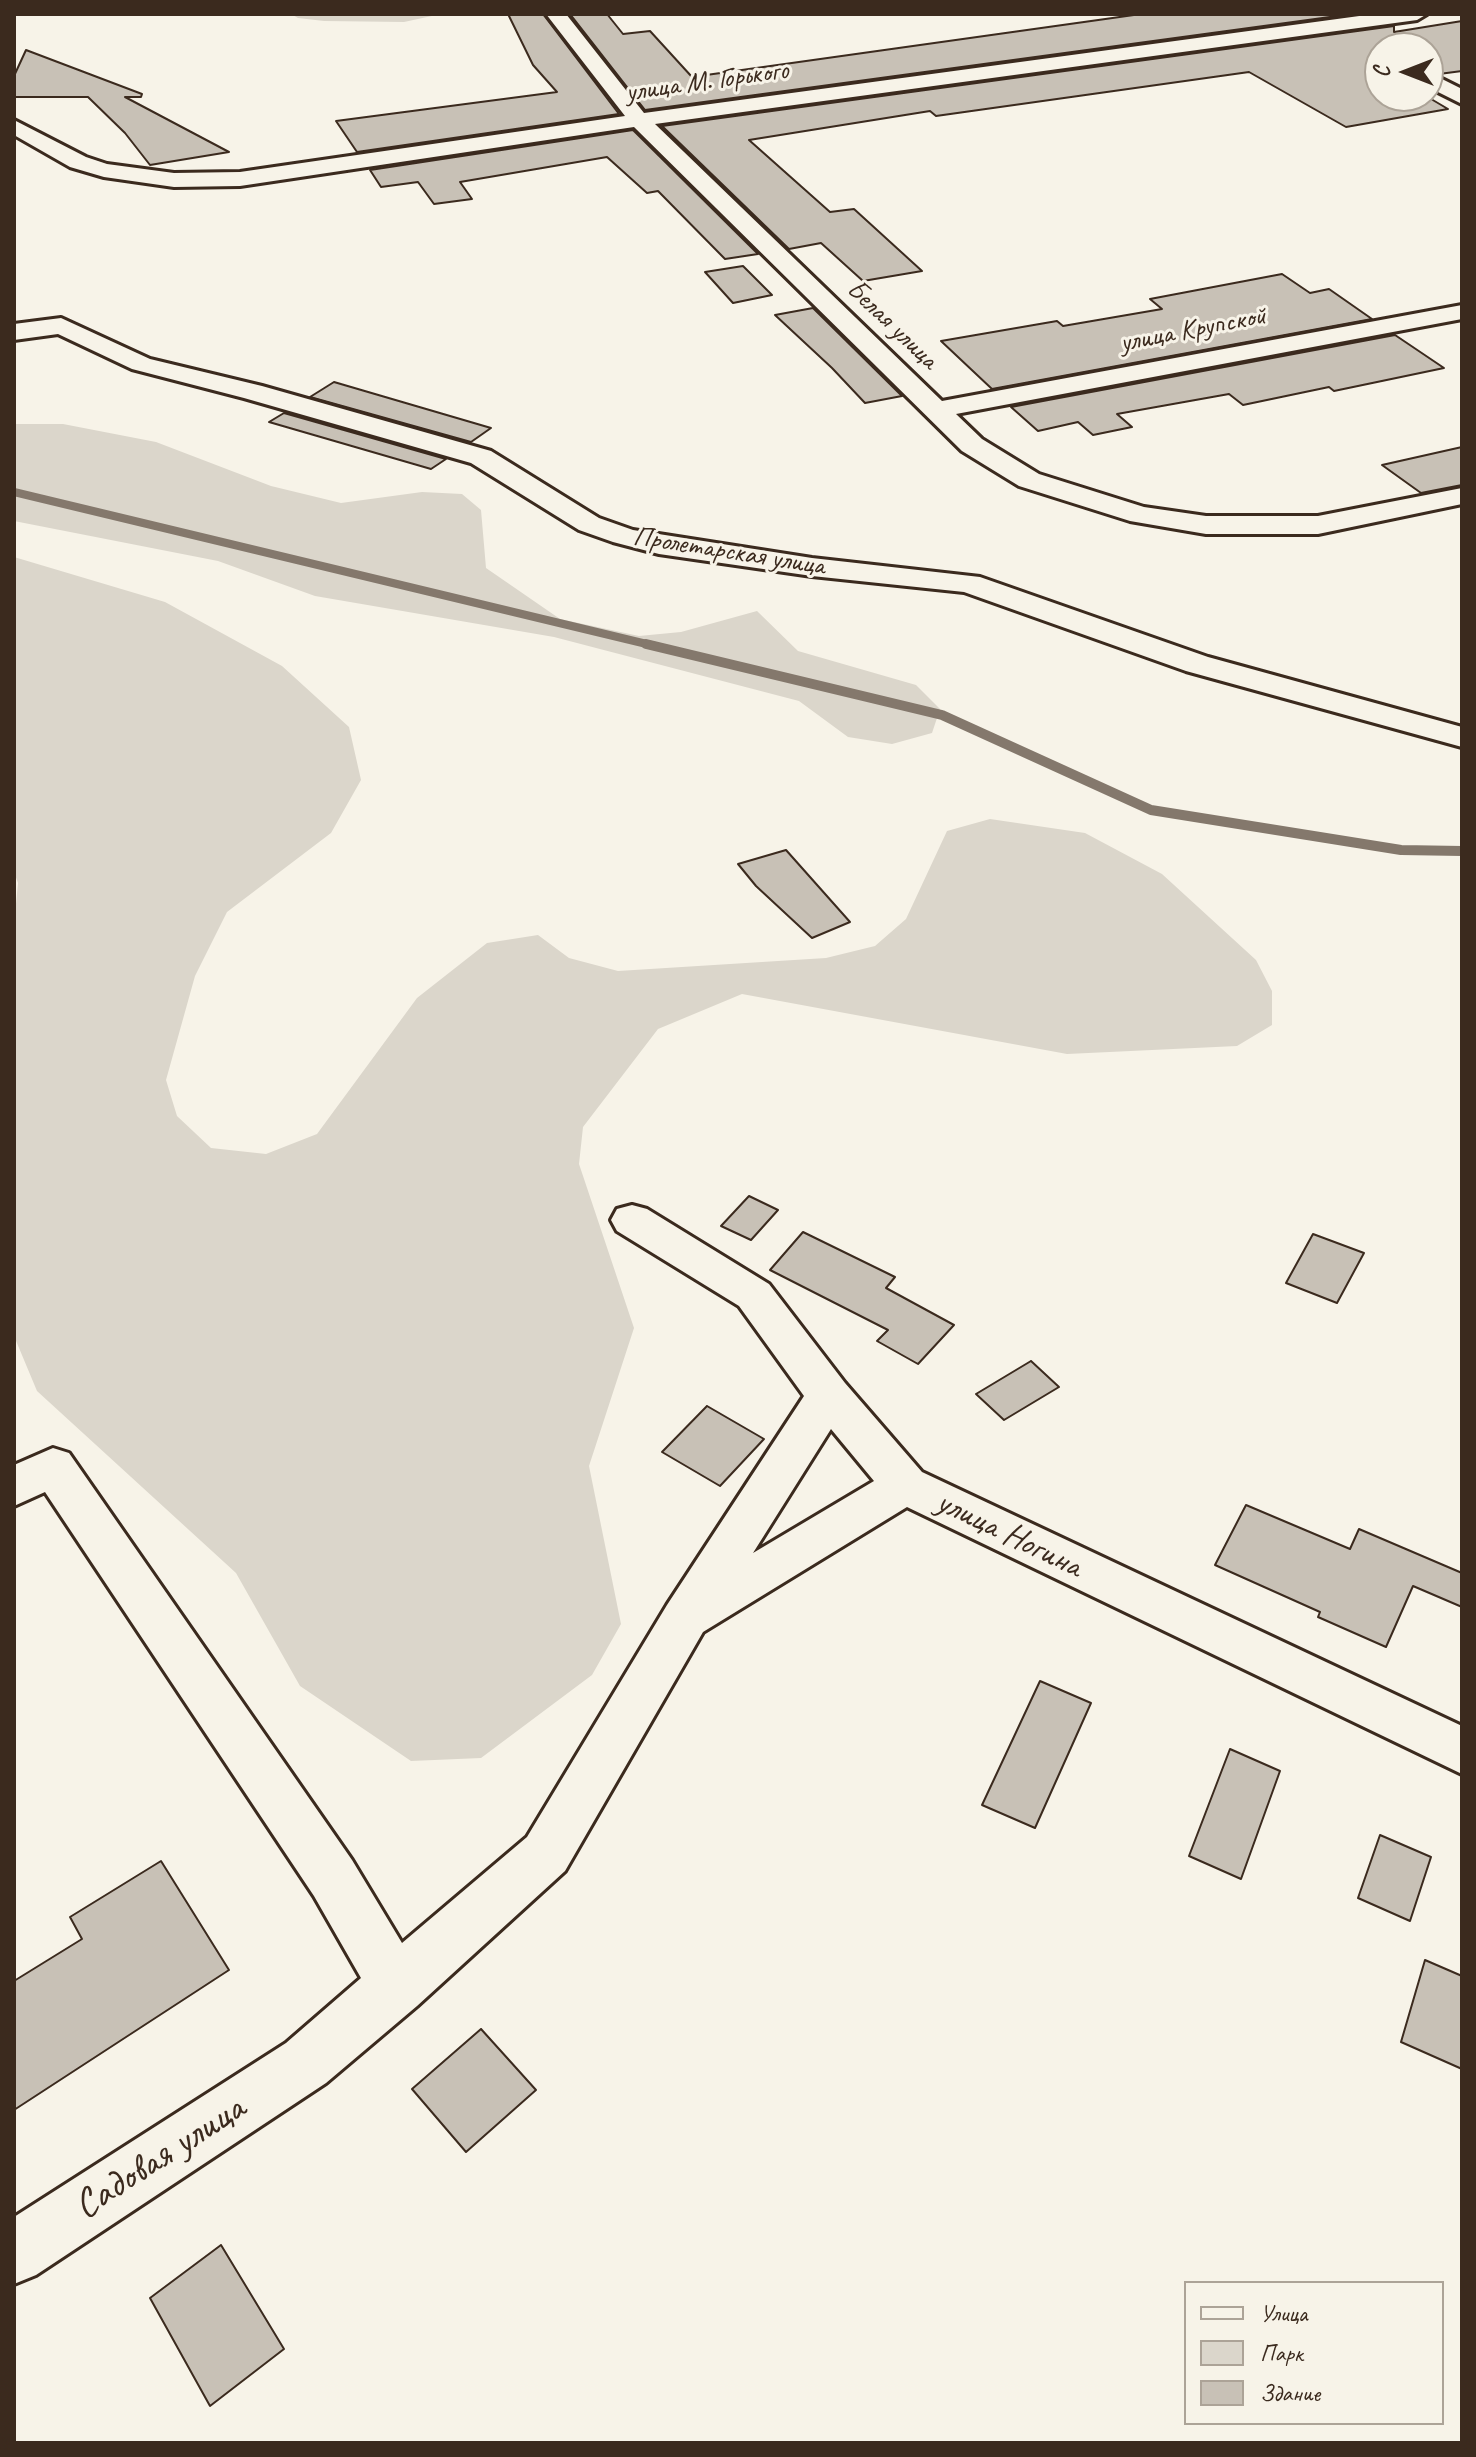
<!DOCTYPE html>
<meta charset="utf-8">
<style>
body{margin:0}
#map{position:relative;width:1476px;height:2457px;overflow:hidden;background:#f7f3e8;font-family:Caveat,sans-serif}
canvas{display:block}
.frame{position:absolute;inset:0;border:16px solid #3b2a1e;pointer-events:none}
.legend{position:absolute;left:1184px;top:2281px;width:260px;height:144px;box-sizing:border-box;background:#f7f3e8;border:2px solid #aca397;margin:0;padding:10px 14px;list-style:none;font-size:24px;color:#3b2a1e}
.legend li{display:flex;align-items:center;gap:16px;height:40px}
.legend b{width:40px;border:2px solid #aca397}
.north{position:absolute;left:1364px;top:32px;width:80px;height:80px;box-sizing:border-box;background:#f7f3e8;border:2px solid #aca397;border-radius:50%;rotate:270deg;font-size:22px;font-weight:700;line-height:32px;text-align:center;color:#3b2a1e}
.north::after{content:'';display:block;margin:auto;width:28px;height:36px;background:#3b2a1e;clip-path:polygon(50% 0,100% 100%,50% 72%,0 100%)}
</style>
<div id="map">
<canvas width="1476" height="2457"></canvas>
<div class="frame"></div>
<ul class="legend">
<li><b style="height:10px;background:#f7f3e8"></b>Улица</li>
<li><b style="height:22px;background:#dbd6cb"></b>Парк</li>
<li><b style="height:22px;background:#c8c1b6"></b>Здание</li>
</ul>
<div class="north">С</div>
</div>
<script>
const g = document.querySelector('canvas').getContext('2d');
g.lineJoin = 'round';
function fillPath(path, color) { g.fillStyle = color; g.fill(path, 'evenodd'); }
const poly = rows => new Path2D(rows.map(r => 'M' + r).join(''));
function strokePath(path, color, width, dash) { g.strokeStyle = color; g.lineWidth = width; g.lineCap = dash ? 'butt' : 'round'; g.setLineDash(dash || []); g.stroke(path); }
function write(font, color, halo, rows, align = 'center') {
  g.font = font + ' Caveat,sans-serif'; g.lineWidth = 6; g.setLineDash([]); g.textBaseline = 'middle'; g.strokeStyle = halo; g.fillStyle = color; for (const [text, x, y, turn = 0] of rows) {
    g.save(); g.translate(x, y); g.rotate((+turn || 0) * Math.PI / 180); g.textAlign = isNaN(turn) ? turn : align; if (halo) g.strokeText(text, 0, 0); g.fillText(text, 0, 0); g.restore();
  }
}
const green = poly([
 [291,14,441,14,404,22,324,21,298,18],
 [14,424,63,424,156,442,271,486,341,503,422,492,462,494,481,510,486,568,560,619,639,636,681,632,757,611,798,651,916,685,940,709,932,733,892,744,848,737,799,701,554,637,315,596,218,561,14,521],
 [14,557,165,602,282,666,349,727,361,780,331,833,227,912,195,976,166,1080,177,1116,211,1148,266,1154,317,1134,417,998,487,943,538,935,569,958,618,971,826,958,875,946,906,919,947,831,990,819,1085,833,1162,874,1256,960,1272,991,1272,1025,1237,1046,1067,1054,742,994,658,1029,583,1127,579,1164,634,1328,589,1466,621,1624,592,1675,481,1758,411,1761,300,1686,236,1573,37,1391,14,1336,14,924,18,883,14,872]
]);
const streamFar1 = poly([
 [14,492,655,646]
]);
const stream = poly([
 [646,644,942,715,1151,810,1401,850,1462,851]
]);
const building = poly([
 [508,14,543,14,619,114,357,152,336,121,557,92,533,65,508,14],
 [570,14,607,14,623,34,650,31,692,77,1141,14,1352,14,645,110,570,14],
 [1462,21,1462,71,1439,74,1428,69,1428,48,1380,48,1380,96,1426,96,1448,109,1346,127,1249,72,936,116,930,111,749,140,830,212,854,209,922,271,863,281,821,243,789,249,662,126,1394,26,1394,32,1462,21],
 [26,50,142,94,141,97,125,97,229,152,150,165,125,133,88,97,14,97,14,76,26,50],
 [633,130,758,254,725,259,658,191,647,193,607,157,460,182,472,199,434,204,418,182,381,187,370,170,633,130],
 [743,266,772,295,733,303,705,272,743,266],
 [1282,274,1310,293,1329,289,1372,319,992,389,941,341,1057,321,1063,326,1162,309,1150,299,1282,274],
 [813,308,902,396,865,403,832,368,775,315,813,308],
 [1395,335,1444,368,1334,391,1329,387,1243,405,1229,394,1117,414,1132,427,1093,435,1078,422,1038,431,1011,407,1395,335],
 [334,382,491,428,471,442,310,397,334,382],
 [284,413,446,459,431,469,269,422,284,413],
 [1462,447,1462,485,1421,493,1382,465,1462,447],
 [786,850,850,922,812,938,756,886,738,864,786,850],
 [749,1196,778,1210,751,1240,721,1226,749,1196],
 [803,1232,895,1277,886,1288,954,1325,918,1364,877,1341,888,1330,770,1270,803,1232],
 [1313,1234,1364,1253,1337,1303,1286,1283,1313,1234],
 [1031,1361,1059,1387,1004,1420,976,1394,1031,1361],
 [707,1406,764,1439,720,1486,662,1452,707,1406],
 [1246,1505,1350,1549,1359,1529,1462,1573,1462,1607,1413,1586,1386,1647,1318,1617,1320,1612,1215,1565,1246,1505],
 [1040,1681,1091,1703,1035,1828,982,1805,1040,1681],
 [1230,1749,1280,1771,1241,1879,1189,1856,1230,1749],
 [1380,1835,1431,1857,1410,1921,1358,1898,1380,1835],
 [161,1861,229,1970,14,2110,14,1981,82,1939,70,1917,161,1861],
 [1425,1960,1462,1976,1462,2069,1401,2042,1425,1960],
 [481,2029,536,2090,466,2152,412,2089,481,2029],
 [221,2245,284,2349,210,2406,150,2298,221,2245]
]);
const minor = poly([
 [546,14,566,14,644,113,1374,14,1427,14,1417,20,655,124,942,401,1462,305,1462,319,956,414,982,439,1039,474,1144,507,1206,516,1318,516,1462,488,1462,504,1318,534,1206,534,1130,521,1019,486,962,451,634,127,240,186,174,187,104,177,70,167,14,135,14,120,86,157,107,164,174,173,240,172,625,116,546,14],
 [1428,72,1462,89,1462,104,1428,87,1428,72],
 [61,318,150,359,262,386,491,451,599,518,633,530,812,558,980,577,1208,657,1462,727,1462,747,1186,671,964,592,812,576,659,554,613,542,579,530,471,463,244,398,132,369,58,334,14,340,14,324,61,318],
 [632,1205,647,1209,769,1284,845,1383,922,1472,1462,1726,1462,1774,907,1507,703,1632,565,1871,417,2006,326,2083,36,2275,14,2284,14,2217,286,2043,361,1978,314,1896,45,1492,14,1506,14,1465,53,1448,69,1453,352,1860,402,1943,527,1837,667,1605,804,1396,739,1306,617,1231,611,1220,617,1209,632,1205],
 [831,1429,874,1481,753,1553,831,1429]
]);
const farStreetnames = [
 ["улица М. Горького",707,82,-8],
 ["Белая улица",892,325,44],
 ["улица Крупской",1193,330,-11],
 ["Пролетарская улица",729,552,9]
];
const streetNames = [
 ["улица Ногина",1009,1535,26]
];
const nearStreetnames = [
 ["Садовая улица",160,2158,-33]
];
fillPath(green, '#dbd6cb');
strokePath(streamFar1, '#84786c', 8);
strokePath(stream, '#84786c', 10);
fillPath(building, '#c8c1b6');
strokePath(building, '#3b2a1e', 2);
strokePath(minor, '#3b2a1e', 6);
fillPath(minor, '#f7f3e8');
write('28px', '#3b2a1e', '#f7f3e8', farStreetnames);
write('34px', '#3b2a1e', '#f7f3e8', streetNames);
write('40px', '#3b2a1e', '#f7f3e8', nearStreetnames);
</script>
